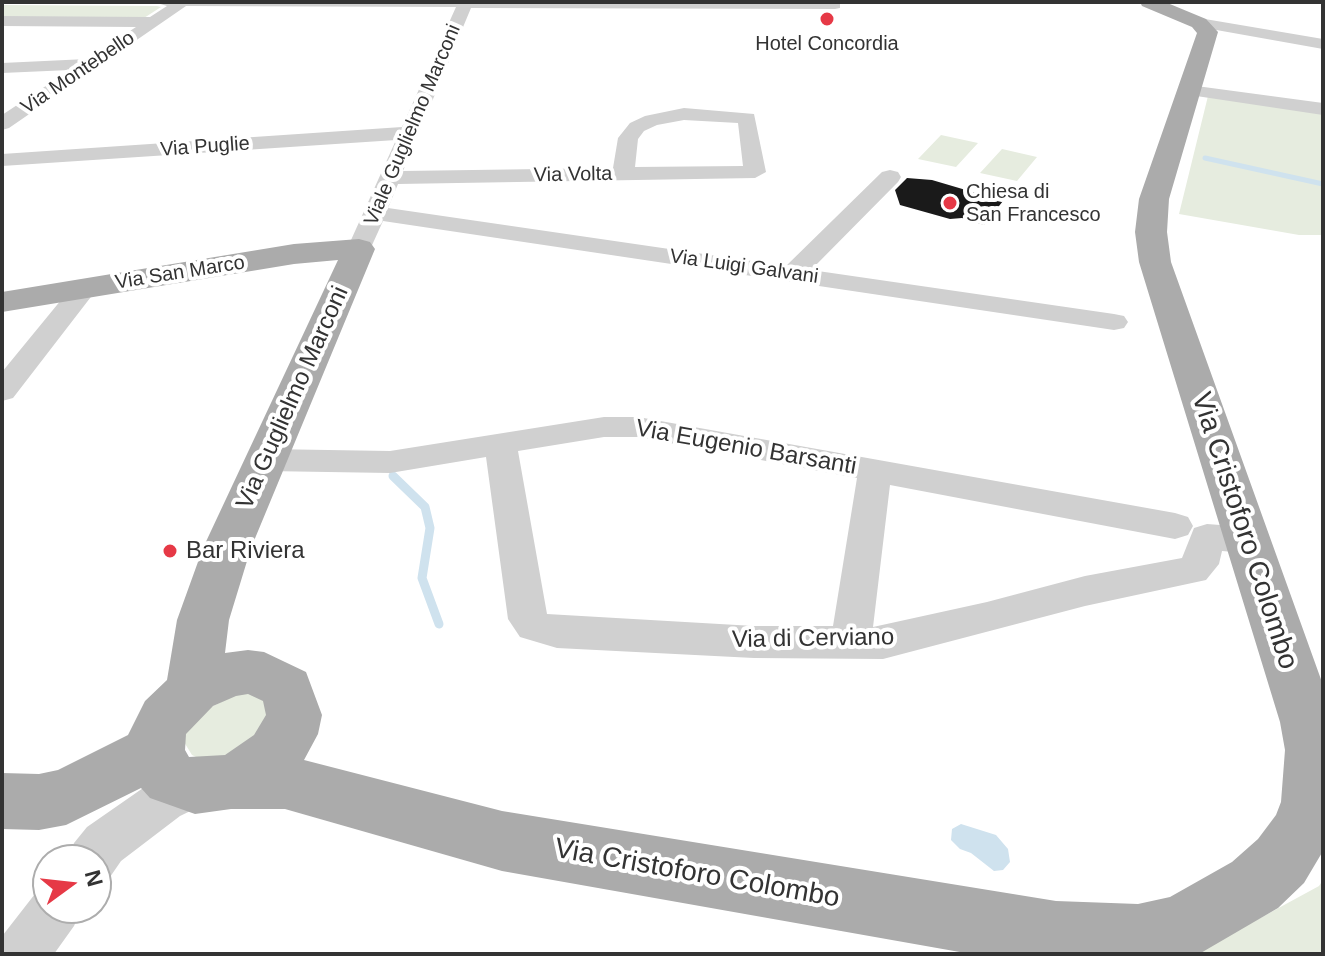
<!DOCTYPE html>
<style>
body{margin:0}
#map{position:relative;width:1325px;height:956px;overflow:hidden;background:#fff;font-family:Helvetica,sans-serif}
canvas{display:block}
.frame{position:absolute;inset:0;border:4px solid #333;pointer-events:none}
.north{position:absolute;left:32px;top:844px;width:80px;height:80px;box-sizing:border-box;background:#fff;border:2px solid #adadad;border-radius:50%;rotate:75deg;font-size:22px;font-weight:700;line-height:32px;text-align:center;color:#333}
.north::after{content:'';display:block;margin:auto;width:28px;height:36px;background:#e63946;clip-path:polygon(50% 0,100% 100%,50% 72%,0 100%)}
</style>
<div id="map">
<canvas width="1325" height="956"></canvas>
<div class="frame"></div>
<div class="north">N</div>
</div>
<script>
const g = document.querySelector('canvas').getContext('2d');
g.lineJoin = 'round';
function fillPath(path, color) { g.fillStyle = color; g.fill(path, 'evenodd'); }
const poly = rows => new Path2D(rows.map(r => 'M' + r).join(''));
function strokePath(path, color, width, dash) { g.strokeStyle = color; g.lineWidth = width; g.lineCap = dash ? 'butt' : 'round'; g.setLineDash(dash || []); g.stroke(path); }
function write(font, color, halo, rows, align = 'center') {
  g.font = font + ' Helvetica,sans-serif'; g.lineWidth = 8; g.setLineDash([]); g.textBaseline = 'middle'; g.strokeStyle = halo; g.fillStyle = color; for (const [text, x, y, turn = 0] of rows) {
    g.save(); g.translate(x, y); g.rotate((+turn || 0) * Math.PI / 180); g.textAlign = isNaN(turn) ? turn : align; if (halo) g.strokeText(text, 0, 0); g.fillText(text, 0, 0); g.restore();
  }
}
const green = poly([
 [2,5,157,6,161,7,144,18,2,18],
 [1208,96,1323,112,1323,235,1299,235,1179,214],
 [941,135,978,143,956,167,918,159],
 [1002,149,1037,157,1017,181,980,173],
 [241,692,259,696,265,702,269,718,243,753,200,759,192,755,184,742,187,724,193,716],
 [1323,880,1323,954,1194,954,1319,886]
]);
const water = poly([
 [961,824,996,835,1008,849,1010,862,1003,870,994,871,971,853,960,849,951,840,952,829]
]);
const streamFar1 = poly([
 [1205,158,1323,184]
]);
const stream = poly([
 [393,476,425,507,430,528,422,578,439,624]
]);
const building = poly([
 [907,178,932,180,1003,201,984,225,962,218,950,219,900,205,895,190]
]);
const minor = poly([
 [154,2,840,2,840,8,835,9,471,8,403,171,613,168,618,138,630,123,645,116,684,108,754,114,766,172,755,178,398,184,388,208,786,266,882,172,890,170,898,172,901,177,898,182,811,270,1114,314,1124,316,1128,322,1124,328,1114,330,383,221,368,254,350,254,347,249,396,140,2,166,2,154,402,127,456,7,186,6,9,128,2,130,2,115,70,70,2,73,2,63,87,59,136,27,2,26,2,16,150,17,167,6,154,2],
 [684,120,738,123,743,166,635,167,638,139,644,131,657,125,684,120],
 [1199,18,1323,39,1323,49,1194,26,1191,23,1199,18],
 [1189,85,1323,103,1323,115,1183,94,1180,90,1183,86,1189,85],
 [84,281,93,283,97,289,13,398,2,401,2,372,75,283,84,281],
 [604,417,638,417,1175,513,1188,517,1193,526,1188,535,1175,539,890,485,873,627,987,602,1085,576,1182,558,1194,528,1207,524,1246,527,1259,531,1264,540,1259,549,1246,553,1222,551,1219,564,1206,580,1085,606,883,659,754,658,557,648,520,637,508,619,486,457,390,473,266,471,254,468,249,460,254,452,266,449,390,451,604,417],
 [604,437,638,437,857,478,833,626,754,626,547,614,518,451,604,437],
 [195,765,211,771,218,786,211,801,180,816,121,861,110,877,96,883,96,860,67,860,74,843,87,827,146,786,195,765],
 [48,886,48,908,82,908,74,926,54,954,2,954,3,935,38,890,48,886]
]);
const major = poly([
 [1140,2,1165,2,1206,19,1218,32,1169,199,1167,232,1171,262,1323,685,1323,851,1304,883,1278,908,1199,954,971,954,502,871,285,809,231,809,195,814,150,798,141,788,66,825,39,830,2,829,2,773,39,774,58,770,128,735,145,701,167,680,177,620,203,548,338,260,294,264,2,312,2,292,294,244,359,239,370,242,375,249,251,548,229,620,225,653,248,650,264,652,306,672,322,715,318,734,304,760,502,811,1056,901,1138,904,1170,897,1232,862,1258,839,1276,815,1281,802,1285,750,1280,722,1139,262,1135,232,1139,199,1197,33,1192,27,1142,6,1140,2],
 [248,694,263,701,266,715,254,735,225,755,189,757,185,750,186,734,213,706,236,696,248,694]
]);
const markers = [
 [827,19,8,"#e63946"],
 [950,203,8,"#e63946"],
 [170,551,8,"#e63946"]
];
const farPoinames = [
 ["Hotel Concordia",827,44],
 ["Chiesa di",966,192,"left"],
 ["San Francesco",966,215,"left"]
];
const farStreetnames = [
 ["Via Montebello",78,73,-34],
 ["Viale Guglielmo Marconi",413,125,-67],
 ["Via Puglie",205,147,-4],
 ["Via Volta",573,175,-1],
 ["Via Luigi Galvani",744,267,8],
 ["Via San Marco",180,273,-9]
];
const streetNames = [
 ["Via Guglielmo Marconi",293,398,-66],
 ["Via Eugenio Barsanti",746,448,10],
 ["Via di Cerviano",813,639,-1]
];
const poiNames = [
 ["Bar Riviera",186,551]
];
const nearStreetnames = [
 ["Via Cristoforo Colombo",1244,531,72],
 ["Via Cristoforo Colombo",697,874,10]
];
fillPath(green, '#e6ecdf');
fillPath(water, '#cfe2ee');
strokePath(streamFar1, '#cfe2ee', 5);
strokePath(stream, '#cfe2ee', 9);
fillPath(building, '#1a1a1a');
fillPath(minor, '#d0d0d0');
fillPath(major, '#ababab');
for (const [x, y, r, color] of markers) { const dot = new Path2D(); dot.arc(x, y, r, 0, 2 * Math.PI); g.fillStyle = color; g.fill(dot); strokePath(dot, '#fff', 3); }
write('20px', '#333', '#fff', farPoinames);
write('20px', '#333', '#fff', farStreetnames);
write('24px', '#333', '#fff', streetNames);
write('24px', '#333', '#fff', poiNames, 'left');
write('28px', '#333', '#fff', nearStreetnames);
</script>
